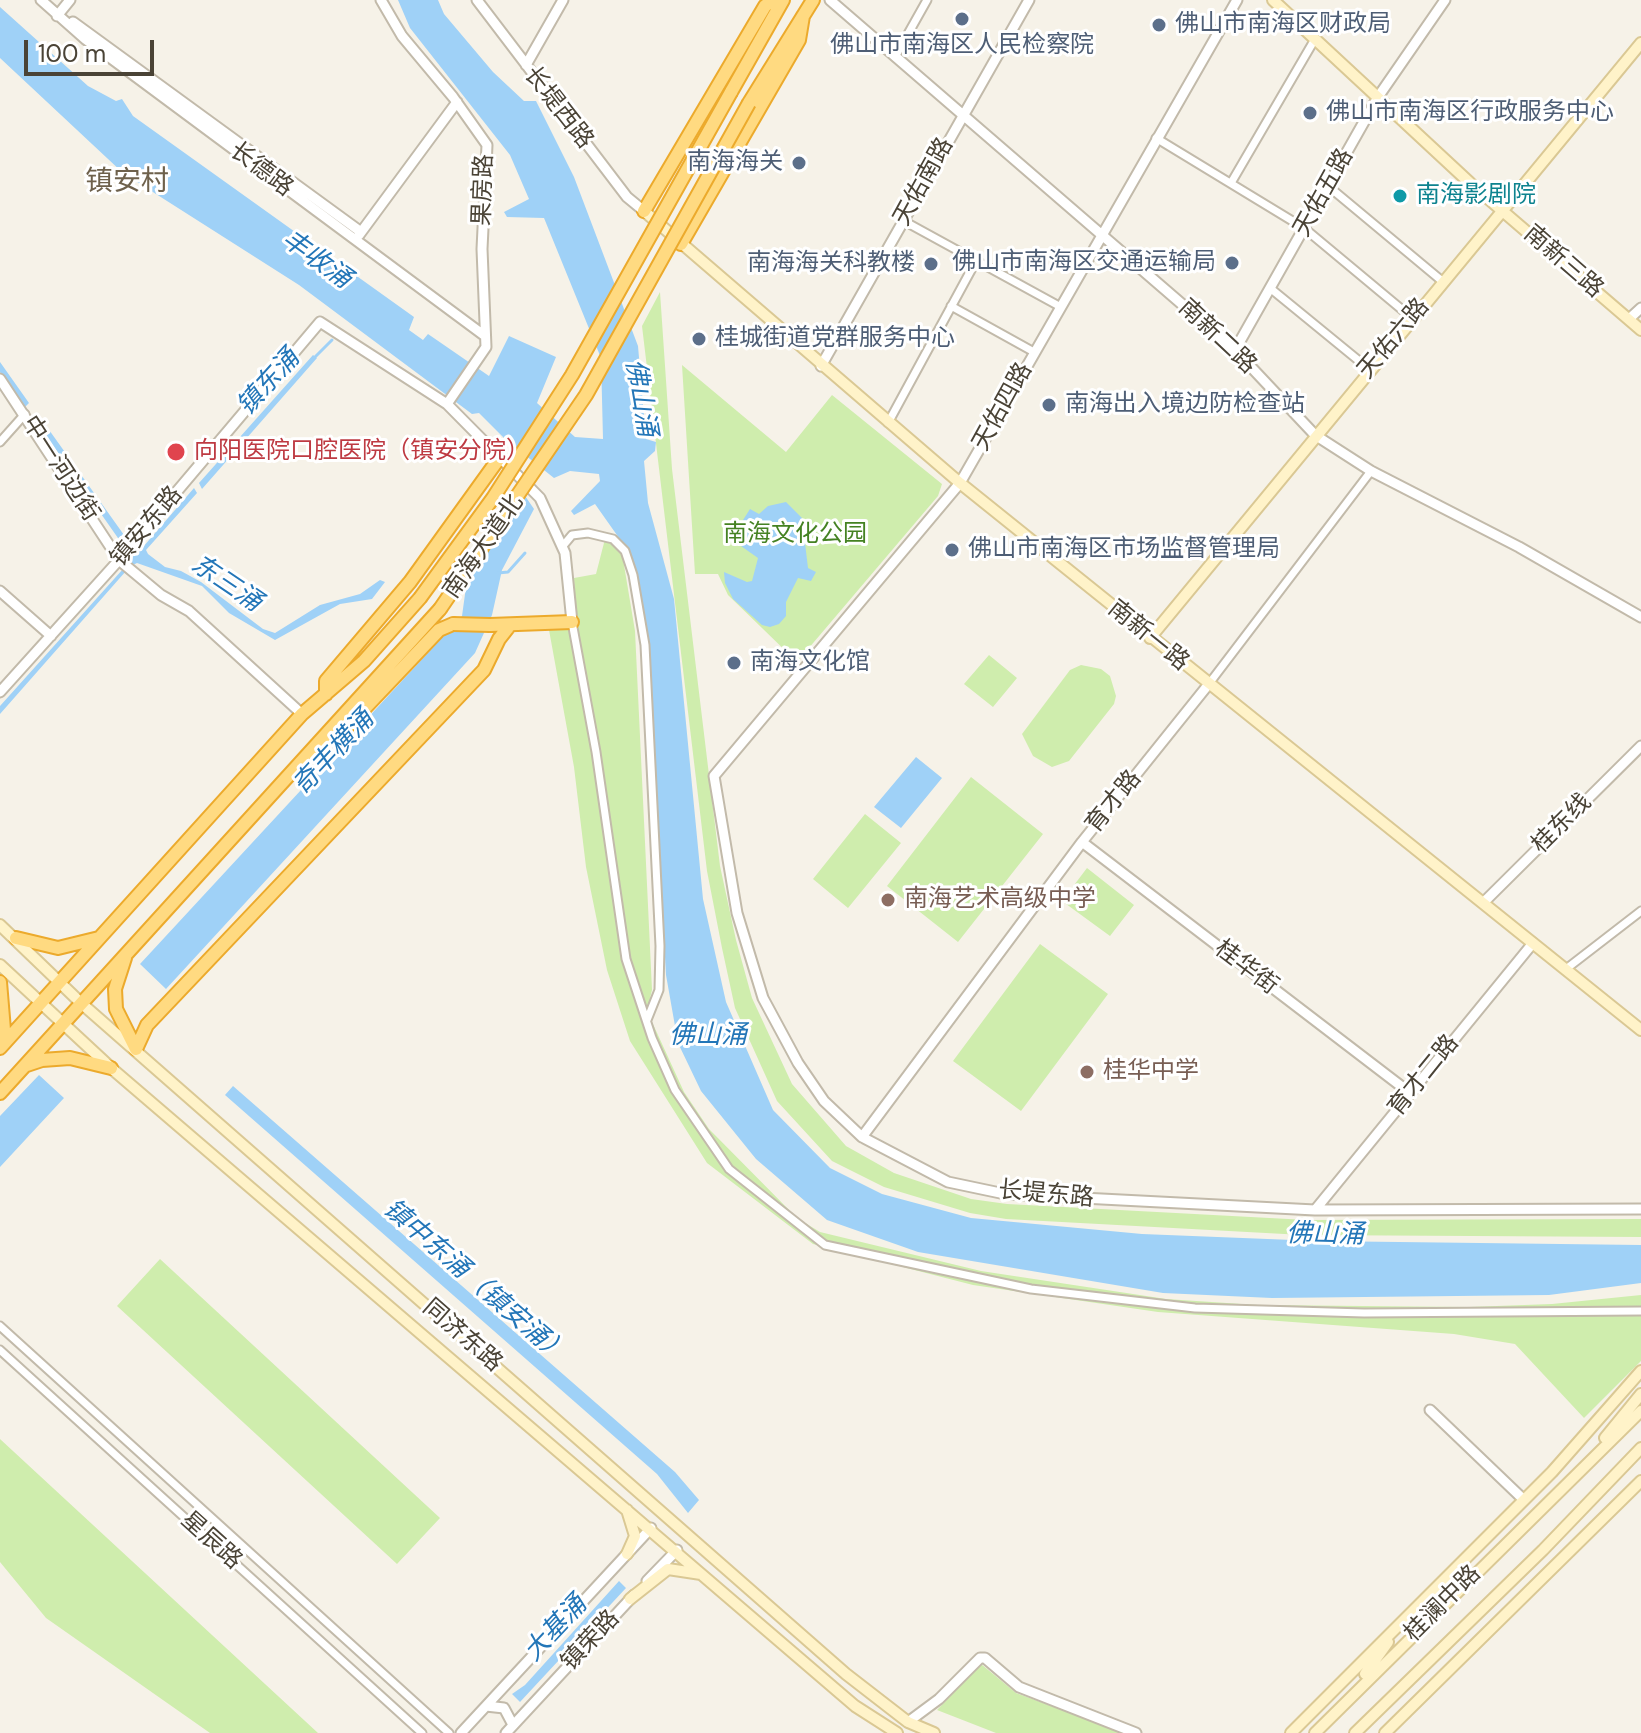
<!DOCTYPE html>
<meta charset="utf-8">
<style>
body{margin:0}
#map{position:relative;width:1641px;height:1733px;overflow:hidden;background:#f6f2e8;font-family:"DM Sans",sans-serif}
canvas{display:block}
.scale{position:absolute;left:24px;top:40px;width:130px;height:36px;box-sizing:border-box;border:4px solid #4a4336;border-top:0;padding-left:10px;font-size:24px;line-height:28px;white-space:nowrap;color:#4a4336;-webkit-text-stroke:6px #fff;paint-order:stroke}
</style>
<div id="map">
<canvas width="1641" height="1733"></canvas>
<div class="scale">100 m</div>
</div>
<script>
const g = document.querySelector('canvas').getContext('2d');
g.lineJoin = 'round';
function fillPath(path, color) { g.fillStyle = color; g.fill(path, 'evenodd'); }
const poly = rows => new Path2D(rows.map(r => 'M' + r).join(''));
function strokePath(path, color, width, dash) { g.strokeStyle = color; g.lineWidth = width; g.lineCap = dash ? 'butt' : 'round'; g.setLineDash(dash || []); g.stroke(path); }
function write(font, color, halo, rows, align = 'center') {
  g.font = font + ' "DM Sans","Noto Sans SC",sans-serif'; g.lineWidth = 6; g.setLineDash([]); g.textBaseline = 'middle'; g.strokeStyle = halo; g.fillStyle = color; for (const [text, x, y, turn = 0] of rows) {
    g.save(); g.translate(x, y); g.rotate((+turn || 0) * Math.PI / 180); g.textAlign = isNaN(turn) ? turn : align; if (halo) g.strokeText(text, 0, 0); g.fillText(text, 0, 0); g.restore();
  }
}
const green = poly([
 [660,292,672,469,720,866,736,940,752,998,792,1084,846,1146,894,1173,971,1199,1007,1204,1307,1220,1641,1219,1641,1237,1303,1235,1006,1219,970,1213,884,1187,832,1161,777,1101,735,1008,722,948,707,871,642,326],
 [682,365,786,452,832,395,942,484,938,496,797,662,728,595,718,574,695,574],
 [605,539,622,553,635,631,652,990,647,1011,684,1092,709,1129,797,1218,820,1232,981,1271,1166,1299,1257,1305,1469,1307,1552,1304,1641,1295,1641,1361,1584,1418,1515,1344,1454,1334,1158,1312,973,1285,813,1244,707,1163,630,1041,607,970,586,867,574,767,549,630,576,625,574,578,596,574],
 [989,655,1017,678,993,707,964,684],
 [1081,665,1101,669,1110,676,1116,696,1114,704,1069,761,1052,767,1033,756,1022,734,1070,670],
 [971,777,1043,834,958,942,887,886],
 [865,814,901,843,848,908,813,879],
 [1087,868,1134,905,1110,936,1062,901],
 [1040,944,1108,994,1021,1111,953,1061],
 [160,1259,440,1518,397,1564,117,1306],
 [0,1439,318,1733,210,1733,46,1618,0,1562],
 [981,1664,1016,1693,1125,1733,996,1733,937,1710]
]);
const water = poly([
 [398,0,438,0,444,14,493,72,524,101,536,101,574,177,638,346,646,439,656,442,655,451,644,461,648,503,674,599,703,899,726,1002,773,1110,830,1168,882,1194,971,1218,1142,1234,1318,1241,1641,1245,1641,1283,1549,1295,1272,1298,1163,1293,918,1252,827,1220,756,1159,701,1091,678,1043,666,975,647,636,636,576,631,555,595,504,574,515,571,511,600,481,599,474,570,471,554,478,506,440,479,413,472,414,299,285,123,173,0,58,0,7,88,86,116,101,122,99,133,116,414,317,409,330,423,340,428,334,489,376,509,336,556,357,537,403,575,437,603,439,601,358,544,218,507,217,504,212,529,199,510,155,410,28],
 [313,355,317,358,202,489,199,483],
 [0,362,29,403,25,407,0,372],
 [37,413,129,542,125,548,33,417],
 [194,488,197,493,146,550,148,554,165,567,181,571,201,582,263,629,275,633,320,605,360,594,380,580,385,582,372,599,340,604,275,640,229,613,202,586,137,563,129,567,126,564,134,552,143,547],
 [521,490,534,509,502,570,492,615,475,653,166,989,140,964,462,616,466,587],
 [786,502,802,518,808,568,816,572,811,581,798,578,786,602,786,616,779,624,770,627,762,625,733,599,725,583,724,572,747,582,752,581,758,558,731,539,750,509,759,514,768,506],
 [123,569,126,571,0,714,0,706],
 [916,757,942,778,901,828,874,807],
 [39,1075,64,1098,0,1167,0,1116],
 [233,1086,675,1472,699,1500,688,1513,657,1474,225,1095],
 [619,1581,626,1588,520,1702,512,1694,525,1685]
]);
const stream = poly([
 [314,358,332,340],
 [498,573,508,572,525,553]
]);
const minor = poly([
 [895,57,927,0],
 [1156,138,1304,228,1412,318],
 [1231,183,1315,39],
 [1328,186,1442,281],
 [902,220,1059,306],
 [1270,288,1369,369],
 [951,306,1034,352],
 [888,423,976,261],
 [0,442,25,414],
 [562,547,572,535,588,533,613,539,625,551,633,575,645,645,660,946,659,990,647,1020],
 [572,622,596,752,626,959,652,1038,675,1090,729,1169,825,1245,1031,1289,1195,1308,1364,1313,1641,1311],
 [1208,685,1371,471],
 [1566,969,1641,911],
 [0,1326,449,1733],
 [0,1350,422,1733]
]);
const tertiary = poly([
 [41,0,85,39,485,336],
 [381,0,402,36,453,97,487,145,482,249,486,347,447,404],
 [477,0,627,197,644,211],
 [830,0,1235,350,1315,435,1371,471,1519,547,1641,617],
 [1237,0,960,483,714,776,737,913,763,998,798,1063,824,1101,862,1137,948,1182,1005,1194,1315,1210,1641,1209],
 [57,16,70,0],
 [73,22,361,232],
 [526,65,563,0],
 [359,235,457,102],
 [1629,319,1641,308],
 [1235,350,1378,97,1445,0],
 [821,366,1029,0],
 [0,379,119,560,161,595,189,611,302,714],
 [0,591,51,636],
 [0,692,119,560,320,322,447,404,540,498,565,553,572,622],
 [1082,842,1410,1093],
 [1483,903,1641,746],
 [862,1137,1082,842,1208,685],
 [1315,1210,1533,943],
 [1430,1410,1524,1500],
 [647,1581,677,1550],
 [486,1706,504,1708,513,1725],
 [908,1722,939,1699,980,1658,985,1658,1019,1687,1136,1733],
 [461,1733,651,1528],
 [506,1733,634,1595]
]);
const secondary = poly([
 [1273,0,1470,183,1641,330],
 [644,211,960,483,1641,1030],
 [1150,638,1641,43],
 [0,925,81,1003,846,1674,908,1722,934,1733],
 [0,965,111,1068,855,1706,897,1733],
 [1605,1438,1641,1394],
 [627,1510,635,1536,627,1554],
 [630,1599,668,1569,701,1574],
 [1365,1674,1388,1642],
 [1291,1733,1552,1472,1641,1371],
 [1315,1733,1641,1411],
 [1355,1733,1543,1550,1641,1448],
 [1385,1733,1641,1481]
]);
const trunk = poly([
 [731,92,783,0],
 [749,103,813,0],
 [644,211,765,6,773,0],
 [681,244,799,40,803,16],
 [490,625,572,622],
 [326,694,326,681,410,582,500,457],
 [328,736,344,730,439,630,453,624],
 [16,938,58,948,99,938],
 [125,958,115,989,116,1009,136,1049],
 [0,982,5,1042],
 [0,1048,302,714,364,661,420,598],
 [136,1049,147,1025,484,670,499,639,510,625],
 [27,1065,42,1060,70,1058,111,1068],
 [0,1093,440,609]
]);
const trunkBridge = poly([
 [420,598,493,498,572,375,731,92],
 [440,609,586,395,749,103],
 [453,624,490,625]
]);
const markers = [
 [962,19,8,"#5c6f8a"],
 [1159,25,8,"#5c6f8a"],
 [1310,113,8,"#5c6f8a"],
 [799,163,8,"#5c6f8a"],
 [1400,196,8,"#0f9aa8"],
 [1232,263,8,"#5c6f8a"],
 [931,264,8,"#5c6f8a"],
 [699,339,8,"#5c6f8a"],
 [1049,405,8,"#5c6f8a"],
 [176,452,10,"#e0444e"],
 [952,550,8,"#5c6f8a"],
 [734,663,8,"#5c6f8a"],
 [888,900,8,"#8d6e63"],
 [1087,1072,8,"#8d6e63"]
];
const serviceNames = [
 ["佛山市南海区财政局",1175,25],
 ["佛山市南海区人民检察院",962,46,"center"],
 ["佛山市南海区行政服务中心",1326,113],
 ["南海海关",783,163,"right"],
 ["佛山市南海区交通运输局",1216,263,"right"],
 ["南海海关科教楼",915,264,"right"],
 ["桂城街道党群服务中心",715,339],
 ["南海出入境边防检查站",1065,405],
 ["佛山市南海区市场监督管理局",968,550],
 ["南海文化馆",750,663]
];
const streetNames = [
 ["长堤西路",558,108,52],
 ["长德路",261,170,37],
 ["天佑南路",924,182,-61],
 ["果房路",484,190,-88],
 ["天佑五路",1324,193,-61],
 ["南新三路",1563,262,41],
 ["南新二路",1217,337,43],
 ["天佑六路",1394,339,-50],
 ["天佑四路",1003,407,-61],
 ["中一河边街",60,469,57],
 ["镇安东路",147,527,-50],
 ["南海大道北",484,547,-55],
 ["南新一路",1148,636,39],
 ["育才路",1114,802,-51],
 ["桂东线",1562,824,-45],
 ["桂华街",1246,968,37],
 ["育才二路",1424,1076,-51],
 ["长堤东路",1046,1195,5],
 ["同济东路",462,1336,41],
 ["星辰路",211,1541,42],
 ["桂澜中路",1443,1604,-45],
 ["镇荣路",591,1641,-47]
];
const cultureNames = [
 ["南海影剧院",1416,196]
];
const healthNames = [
 ["向阳医院口腔医院（镇安分院）",194,452]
];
const parkNames = [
 ["南海文化公园",795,535]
];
const educationNames = [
 ["南海艺术高级中学",904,900],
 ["桂华中学",1103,1072]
];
const waterNames = [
 ["丰收涌",316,260,36],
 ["镇东涌",269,383,-48],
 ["佛山涌",640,398,80],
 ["东三涌",226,584,34],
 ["奇丰横涌",334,753,-47],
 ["佛山涌",708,1036],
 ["佛山涌",1325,1235,1],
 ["镇中东涌（镇安涌）",475,1282,41],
 ["大基涌",556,1629,-47]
];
const quarterNames = [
 ["镇安村",127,183]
];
fillPath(green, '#cfedad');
fillPath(water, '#9fd1f7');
strokePath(stream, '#9fd1f7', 3);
strokePath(minor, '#c2baaa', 11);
strokePath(tertiary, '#c2baaa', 13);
strokePath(secondary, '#dac894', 14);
strokePath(trunk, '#ecaa2c', 16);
strokePath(minor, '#fff', 7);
strokePath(tertiary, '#fff', 9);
strokePath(secondary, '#fff3c9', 10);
strokePath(trunk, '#ffda81', 12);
strokePath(trunkBridge, '#ecaa2c', 16, []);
strokePath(trunkBridge, '#ffda81', 12);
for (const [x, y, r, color] of markers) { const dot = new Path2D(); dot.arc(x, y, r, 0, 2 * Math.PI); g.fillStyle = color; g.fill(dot); strokePath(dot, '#fff', 3); }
write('24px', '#4e5e75', '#fff', serviceNames, 'left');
write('24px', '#4a4336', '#fff', streetNames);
write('24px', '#0d838f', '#fff', cultureNames, 'left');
write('24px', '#be3a42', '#fff', healthNames, 'left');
write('24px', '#458223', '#fff', parkNames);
write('24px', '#785e54', '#fff', educationNames, 'left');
write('italic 26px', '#2376b8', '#fff', waterNames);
write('28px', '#6e614c', '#fff', quarterNames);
</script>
